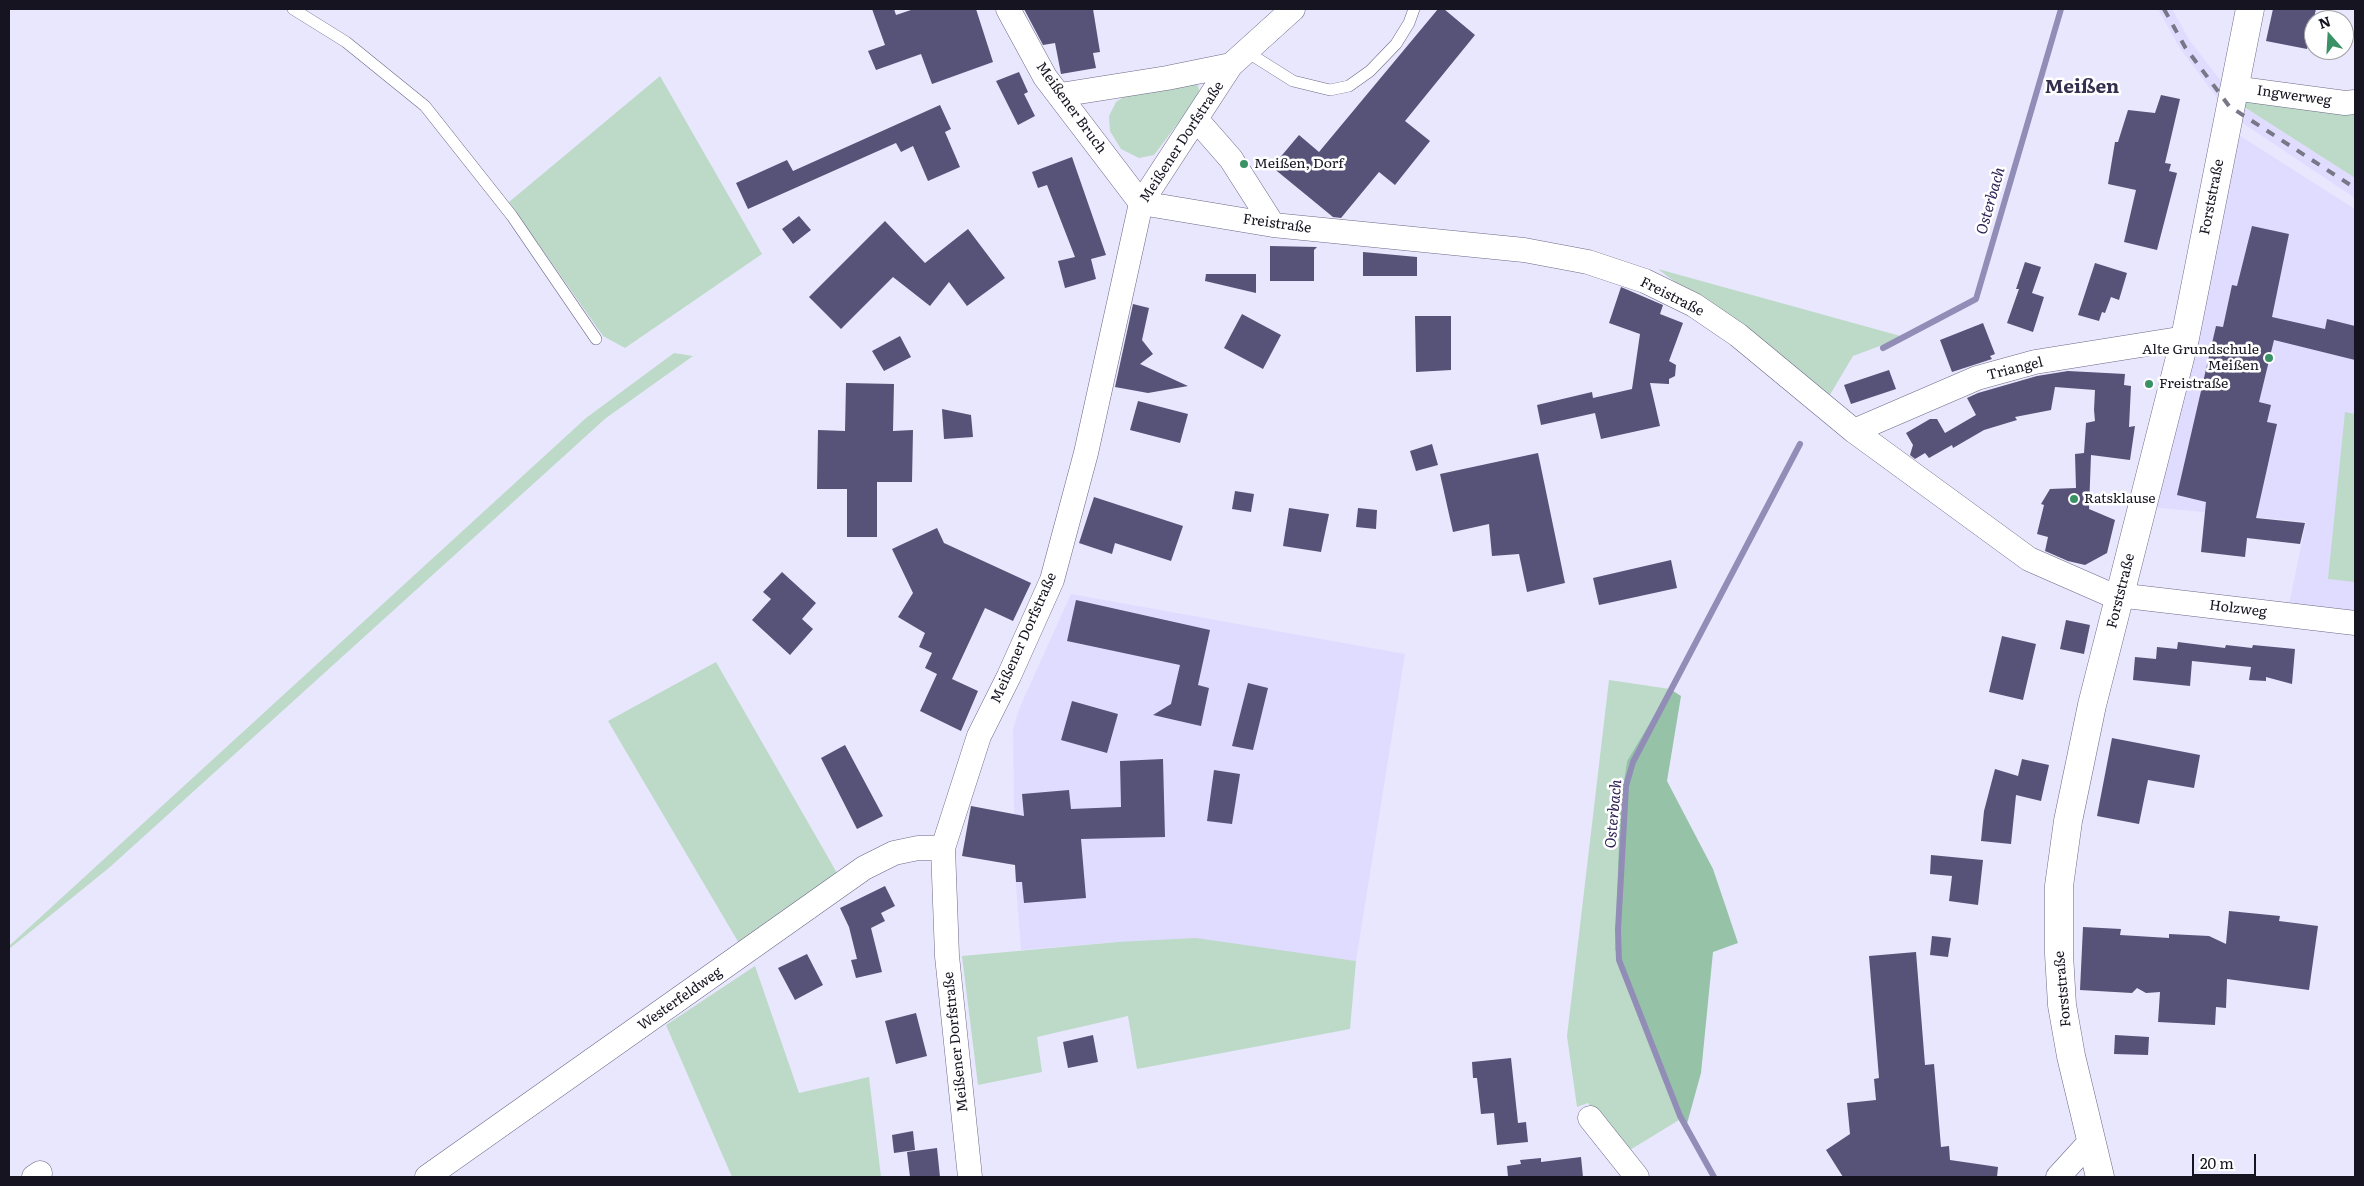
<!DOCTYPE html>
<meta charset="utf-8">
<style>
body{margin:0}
#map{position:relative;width:2364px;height:1186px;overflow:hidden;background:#e9e7fd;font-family:Literata,serif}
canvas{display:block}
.frame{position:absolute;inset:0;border:10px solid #161420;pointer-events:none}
.north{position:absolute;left:2304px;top:10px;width:50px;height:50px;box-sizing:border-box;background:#fff;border:1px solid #a2a1a6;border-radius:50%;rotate:341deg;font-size:14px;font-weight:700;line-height:20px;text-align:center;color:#161420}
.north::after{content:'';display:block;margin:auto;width:18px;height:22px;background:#3a9165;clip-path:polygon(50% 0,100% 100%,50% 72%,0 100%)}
.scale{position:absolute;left:2192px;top:1154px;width:64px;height:22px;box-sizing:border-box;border:2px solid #161420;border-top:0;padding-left:6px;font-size:15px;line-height:18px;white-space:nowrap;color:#161420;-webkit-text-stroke:4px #fff;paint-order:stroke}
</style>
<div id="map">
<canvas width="2364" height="1186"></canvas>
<div class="frame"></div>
<div class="north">N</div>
<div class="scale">20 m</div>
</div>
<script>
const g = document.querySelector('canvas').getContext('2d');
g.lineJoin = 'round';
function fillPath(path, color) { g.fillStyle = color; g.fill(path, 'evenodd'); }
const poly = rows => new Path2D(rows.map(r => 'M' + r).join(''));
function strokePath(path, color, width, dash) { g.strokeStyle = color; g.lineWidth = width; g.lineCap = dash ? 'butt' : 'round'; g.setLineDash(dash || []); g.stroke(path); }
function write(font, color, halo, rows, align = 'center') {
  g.font = font + ' Literata,serif'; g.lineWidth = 5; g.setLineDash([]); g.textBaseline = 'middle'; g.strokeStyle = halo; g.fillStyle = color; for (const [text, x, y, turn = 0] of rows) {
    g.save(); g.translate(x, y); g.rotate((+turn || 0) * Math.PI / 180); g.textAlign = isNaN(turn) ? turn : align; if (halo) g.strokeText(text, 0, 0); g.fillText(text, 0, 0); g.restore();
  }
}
const built = poly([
 [2158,9,2172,9,2190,41,2238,103,2355,178,2355,198,2229,114,2179,47],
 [2234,132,2355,209,2355,627,2286,619,2306,522,2150,507],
 [1071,594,1405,654,1356,961,1295,953,1118,942,1021,950,1015,871,1013,730,1019,709]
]);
const green = poly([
 [660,76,762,254,625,348,603,336,509,202],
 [1194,82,1198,86,1200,94,1154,155,1139,158,1121,149,1110,131,1109,116,1116,102,1130,93],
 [2241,100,2355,110,2355,178,2238,103],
 [1658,269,1904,337,1853,356,1828,398],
 [674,353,693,356,606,418,110,867,9,949,9,946,586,418],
 [2345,412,2355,414,2355,582,2328,579],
 [716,662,837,873,740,945,608,721],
 [1609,680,1670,689,1627,761,1620,806,1615,950,1679,1120,1625,1153,1588,1103,1577,1107,1567,1036],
 [1196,938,1356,961,1350,1029,1137,1069,1128,1016,1037,1037,1042,1072,978,1085,962,956,1118,942],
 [755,966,799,1093,869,1077,881,1177,732,1177,666,1025]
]);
const forest = poly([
 [1670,689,1681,696,1667,781,1713,869,1738,943,1713,952,1701,1073,1685,1131,1615,950,1620,806,1627,761]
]);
const stream = poly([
 [1883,348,1976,299,2061,9],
 [1714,1177,1680,1116,1619,960,1618,930,1626,786,1633,762,1800,444]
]);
const building = poly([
 [872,9,894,9,896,15,914,9,976,9,993,62,932,84,921,54,876,70,868,51,885,45],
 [1024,9,1093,9,1100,52,1093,53,1096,68,1061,74,1055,43,1043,45],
 [1438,9,1444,9,1475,35,1405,121,1430,141,1395,185,1379,172,1341,218,1333,217,1272,167,1299,135,1319,152],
 [2273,9,2316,9,2307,49,2266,41],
 [1019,72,1028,92,1024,94,1035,116,1018,125,996,81],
 [2161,95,2180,99,2165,163,2171,164,2169,171,2177,173,2157,250,2124,242,2136,190,2108,184,2115,142,2118,142,2128,110,2155,113],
 [940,105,951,129,945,132,960,167,928,181,913,146,901,152,896,143,748,209,736,183,787,160,793,171],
 [1072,157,1106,255,1091,259,1096,279,1065,288,1058,261,1075,257,1047,185,1038,188,1032,172],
 [799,216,811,230,793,244,782,229],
 [885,221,925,263,968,229,1005,278,967,306,949,282,930,306,893,277,841,329,809,297],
 [2252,226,2289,234,2272,317,2325,329,2327,319,2355,326,2355,360,2274,340,2259,402,2271,405,2267,422,2277,424,2256,518,2305,523,2300,544,2247,538,2245,557,2201,552,2206,502,2177,495,2216,326,2223,327,2232,285,2237,286],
 [1270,246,1317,247,1314,250,1314,281,1270,281],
 [1363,252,1417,257,1417,276,1363,276],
 [2025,262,2041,267,2032,293,2044,297,2033,332,2007,323,2019,289,2016,289],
 [2095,263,2127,273,2119,300,2111,297,2105,313,2102,312,2099,321,2078,315],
 [1206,274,1256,274,1256,293,1205,281],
 [1621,287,1663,305,1660,314,1683,323,1669,361,1676,365,1675,376,1669,379,1669,384,1650,383,1660,426,1601,439,1595,413,1541,425,1537,405,1592,392,1593,398,1632,389,1640,334,1609,323],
 [1133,304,1149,308,1142,340,1153,354,1140,364,1188,386,1148,393,1115,387],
 [1242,314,1281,335,1263,369,1224,348],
 [1415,316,1451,316,1451,370,1416,372],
 [1983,323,1995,354,1990,356,1992,359,1952,372,1940,340],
 [900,336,911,357,884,371,872,351],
 [1889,370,1896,389,1851,404,1844,385],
 [2068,371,2125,374,2124,385,2131,386,2129,427,2135,426,2130,460,2091,455,2089,509,2115,520,2107,553,2085,565,2068,561,2045,551,2048,537,2037,534,2044,505,2041,504,2050,489,2076,488,2075,454,2084,453,2086,423,2095,421,2094,410,2095,390,2055,387,2051,410,2015,417,2017,420,1984,430,1953,448,1952,445,1929,458,1925,453,1915,459,1910,455,1913,445,1906,433,1930,419,1937,419,1945,433,1976,415,1967,398,1978,393,2037,376],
 [846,383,894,384,893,431,913,430,912,482,877,482,877,537,847,537,847,489,817,489,818,430,845,431],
 [1138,401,1188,414,1180,443,1130,430],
 [942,409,971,415,973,437,944,439],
 [1432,444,1438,465,1416,471,1410,451],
 [1538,453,1565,583,1527,592,1519,554,1492,556,1489,524,1453,532,1440,474],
 [1235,491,1254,494,1251,512,1232,509],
 [1094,497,1183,526,1171,561,1115,543,1112,554,1079,543],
 [1289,508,1329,514,1321,552,1283,546],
 [1358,508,1377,510,1376,529,1356,527],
 [937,528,944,543,1031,583,1013,621,985,608,952,679,978,691,961,731,920,711,937,674,925,668,932,653,919,647,925,633,898,617,913,593,892,549],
 [1671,560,1677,588,1599,605,1593,578],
 [782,572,816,603,802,619,813,629,790,655,752,620,771,599,763,592],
 [1076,600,1210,630,1198,685,1209,688,1201,726,1153,715,1171,704,1180,665,1067,641],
 [2066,620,2090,625,2084,654,2060,649],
 [2002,636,2036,644,2023,700,1989,692],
 [2178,642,2225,648,2226,645,2252,648,2253,645,2295,649,2292,684,2266,677,2266,681,2249,680,2251,667,2192,661,2190,686,2133,680,2135,657,2156,659,2157,647,2177,649],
 [1248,683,1268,688,1253,750,1232,746],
 [1072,701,1118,714,1107,753,1061,740],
 [2112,738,2200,755,2194,788,2148,780,2139,824,2097,816],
 [845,745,883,816,857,829,821,758],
 [1163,759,1165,837,1081,839,1086,898,1024,903,1022,882,1016,882,1015,865,962,856,971,806,1024,816,1022,794,1069,790,1071,809,1121,807,1120,761],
 [2022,759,2049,765,2041,801,2016,795,2011,844,1981,841,1984,811,1995,769,2018,776],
 [1214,770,1240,774,1232,824,1207,821],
 [1931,855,1983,860,1978,905,1949,901,1952,876,1930,874],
 [885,886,895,906,881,913,885,921,871,928,882,972,856,978,851,960,857,959,849,927,840,908],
 [2229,911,2280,916,2279,921,2318,926,2309,990,2227,979,2226,1008,2216,1007,2215,1025,2158,1022,2160,992,2146,993,2137,988,2132,993,2080,990,2083,927,2121,929,2120,935,2169,938,2169,934,2209,936,2226,944],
 [1932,936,1951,938,1948,957,1930,955],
 [1916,952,1925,1065,1934,1064,1941,1147,1949,1146,1950,1160,1998,1167,1997,1177,1843,1177,1826,1150,1850,1134,1847,1103,1876,1100,1874,1079,1879,1078,1869,956],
 [807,954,823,985,795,1000,778,968],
 [916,1013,927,1056,896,1064,885,1021],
 [1093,1035,1098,1062,1068,1068,1063,1042],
 [2115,1035,2149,1037,2148,1055,2114,1054],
 [1511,1058,1518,1123,1526,1122,1528,1142,1497,1145,1494,1113,1481,1114,1477,1078,1473,1078,1472,1062],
 [913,1131,915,1150,894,1153,892,1135],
 [937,1148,940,1177,910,1177,907,1152],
 [1581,1157,1583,1177,1508,1177,1507,1166,1521,1164,1520,1160,1541,1158,1541,1162]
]);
const service = poly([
 [293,9,346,42,425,106,512,216,596,339],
 [1247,52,1293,81,1330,90,1349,86,1370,71,1396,44,1409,23,1414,9]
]);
const minor = poly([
 [1008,9,1045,77,1141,203],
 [2233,88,2345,103,2355,102],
 [1060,95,1167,78,1231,65],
 [1196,119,1231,159,1273,225],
 [1141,203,1273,225,1524,250,1588,262,1645,281,1694,305,1738,335,1854,431,2029,559,2109,594,2355,623],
 [1854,431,1977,378,2035,362,2185,338],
 [1590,1118,1637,1177],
 [34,1177,40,1173],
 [427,1177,864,868,894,853,918,848,943,848],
 [970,1177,947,956,943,848,979,736,1009,676,1052,580,1086,453,1141,203,1231,65,1293,9],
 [2058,1177,2090,1142]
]);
const tertiary = poly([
 [2100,1177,2071,1056,2062,1005,2059,954,2059,886,2068,821,2092,705,2185,338,2250,9]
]);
const rail = poly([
 [2164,9,2185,47,2229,106,2355,188]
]);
const markers = [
 [1244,164,5,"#3a9165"],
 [2269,358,5,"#3a9165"],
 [2149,384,5,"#3a9165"],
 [2074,499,5,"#3a9165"]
];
const streetNames = [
 ["Ingwerweg",2294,96,8],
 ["Meißener Bruch",1071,108,54],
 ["Meißener Dorfstraße",1182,142,-57],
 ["Forststraße",2212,197,-79],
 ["Freistraße",1277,224,8],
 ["Freistraße",1672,297,27],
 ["Triangel",2015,369,-14],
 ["Forststraße",2121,591,-76],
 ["Holzweg",2238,609,7],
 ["Meißener Dorfstraße",1024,638,-66],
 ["Forststraße",2063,989,-95],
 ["Westerfeldweg",680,999,-35],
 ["Meißener Dorfstraße",956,1042,-96]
];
const poiNames = [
 ["Meißen, Dorf",1254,164],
 ["Alte Grundschule",2259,350,"right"],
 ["Meißen",2259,366,"right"],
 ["Freistraße",2159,384],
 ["Ratsklause",2084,499]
];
const waterNames = [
 ["Osterbach",1991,201,-74],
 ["Osterbach",1614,814,-85]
];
const districtNames = [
 ["Meißen",2082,87]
];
fillPath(built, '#e0dcff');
fillPath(green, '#bcdac7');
fillPath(forest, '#96c3a8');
strokePath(stream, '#928db7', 6);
fillPath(building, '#575278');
strokePath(service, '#6c6888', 12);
strokePath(minor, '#6c6888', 25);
strokePath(tertiary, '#6c6888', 29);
strokePath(service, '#fff', 11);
strokePath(minor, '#fff', 24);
strokePath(tertiary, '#fff', 28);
strokePath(rail, '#787687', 4, [9, 9]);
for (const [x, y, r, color] of markers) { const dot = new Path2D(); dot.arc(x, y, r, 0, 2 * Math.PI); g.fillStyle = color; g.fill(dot); strokePath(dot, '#fff', 2); }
write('14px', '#161420', '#fff', streetNames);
write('14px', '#161420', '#fff', poiNames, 'left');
write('italic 15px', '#2d2155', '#fff', waterNames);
write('bold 19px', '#342f4c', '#fff', districtNames);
</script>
